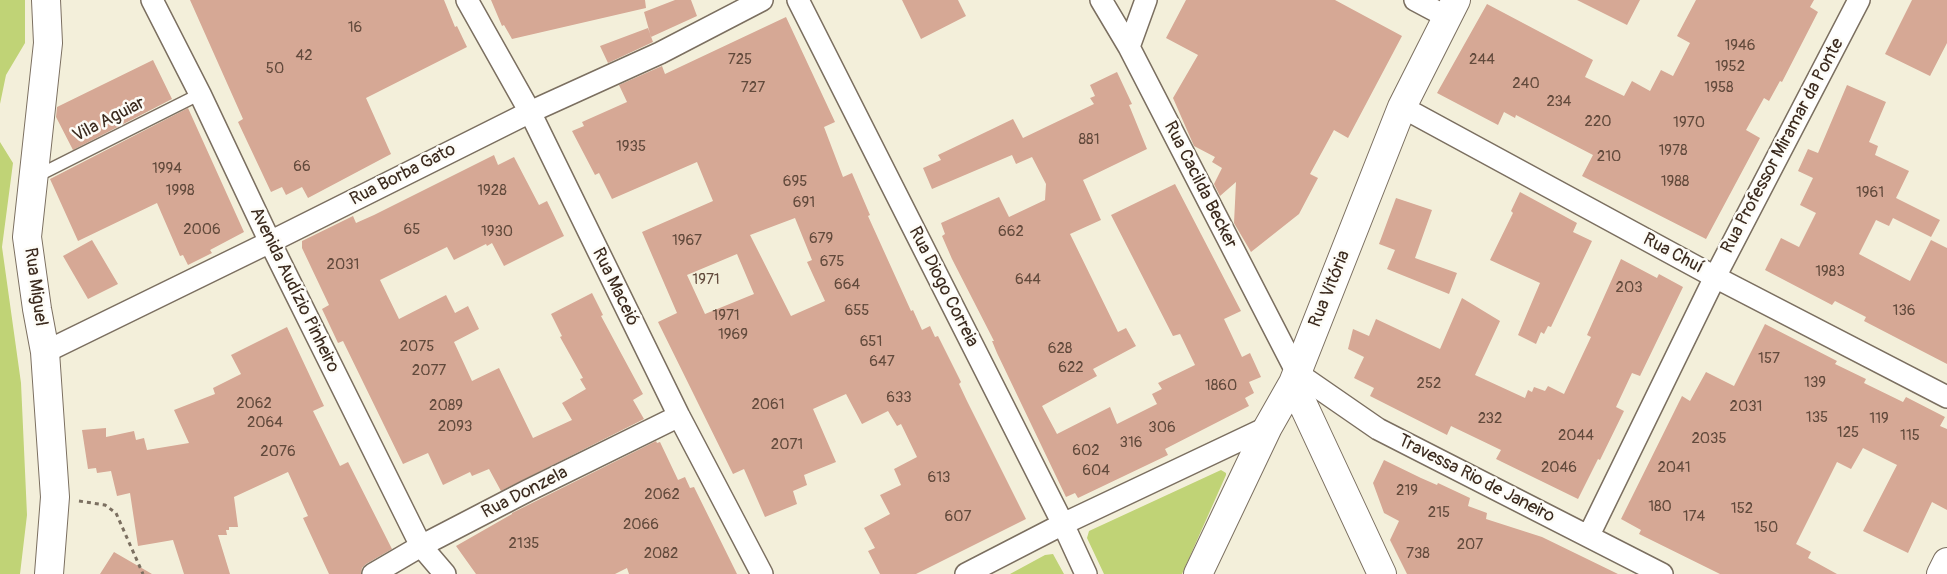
<!DOCTYPE html>
<meta charset="utf-8">
<style>
body{margin:0}
canvas{display:block;background:#f3efda}
</style>
<canvas width="1947" height="574"></canvas>
<script>
const g = document.querySelector('canvas').getContext('2d');
g.lineJoin = 'round';
function fillPath(path, color) { g.fillStyle = color; g.fill(path, 'evenodd'); }
const poly = rows => new Path2D(rows.map(r => 'M' + r).join(''));
function strokePath(path, color, width, dash) { g.strokeStyle = color; g.lineWidth = width; g.lineCap = dash ? 'butt' : 'round'; g.setLineDash(dash || []); g.stroke(path); }
function write(font, color, halo, rows, align = 'center') {
  g.font = font + ' Pangolin,sans-serif'; g.lineWidth = 5; g.setLineDash([]); g.textBaseline = 'middle'; g.strokeStyle = halo; g.fillStyle = color; for (const [text, x, y, turn = 0] of rows) {
    g.save(); g.translate(x, y); g.rotate((+turn || 0) * Math.PI / 180); g.textAlign = isNaN(turn) ? turn : align; if (halo) g.strokeText(text, 0, 0); g.fillText(text, 0, 0); g.restore();
  }
}
const green = poly([
 [0,0,25,0,25,43,6,75,0,104],
 [0,142,13,163,2,247,21,383,27,515,20,574,0,574],
 [1221,470,1226,473,1226,475,1182,574,1104,574,1087,538,1089,531],
 [1053,554,1064,574,1010,574,1045,555]
]);
const building = poly([
 [190,0,444,0,455,27,457,26,467,47,366,98,391,154,308,198,302,187,286,195,282,187,271,192,238,122,243,119],
 [491,0,645,0,646,8,512,39,504,25,502,26],
 [675,0,691,0,697,16,651,37,644,12],
 [902,0,958,0,966,16,921,39],
 [1186,0,1335,0,1402,36,1348,138,1334,130,1310,174,1318,178,1299,214,1251,252,1234,223,1236,182,1220,196,1214,184,1222,168,1212,162,1215,157,1194,146,1173,98,1198,55,1166,38],
 [1577,0,1640,0,1627,25],
 [1696,0,1814,0,1810,7,1818,12,1782,82,1780,81,1769,101,1764,98,1746,130,1760,138,1706,239,1582,176,1593,155,1516,115,1515,118,1504,112,1498,125,1437,93,1487,4,1593,60,1585,77,1624,96,1632,81,1650,91,1661,70,1673,76,1690,43,1677,36],
 [1912,0,1947,0,1947,43,1930,76,1885,54],
 [786,17,835,122,824,127,843,177,852,173,870,215,868,216,911,311,913,310,922,330,930,326,935,337,938,336,961,382,959,384,967,401,1026,519,916,574,880,574,868,551,875,548,864,528,890,514,880,495,901,485,894,469,917,457,901,424,897,426,888,411,862,424,846,394,813,409,836,462,804,475,807,485,793,491,797,504,765,517,744,469,733,474,658,322,677,313,642,232,713,201,697,162,612,199,599,173,595,175,572,131,584,126,582,122,627,102,619,85,662,66,665,74],
 [795,218,812,260,807,262,825,301,791,316,750,235],
 [737,254,754,294,705,314,687,275],
 [648,28,653,42,608,63,600,46],
 [153,60,172,99,73,150,56,117,57,107],
 [1117,72,1132,104,1129,105,1147,149,1083,180,1101,220,1070,234,1118,332,1126,328,1136,346,1093,369,1097,376,1042,406,1057,434,1110,407,1117,424,1157,404,1152,394,1162,389,1158,383,1195,365,1180,334,1173,336,1111,215,1175,184,1241,311,1224,319,1242,357,1250,353,1261,377,1249,382,1254,393,1245,398,1249,406,1165,449,1168,455,1078,498,1075,493,1066,497,997,353,992,341,994,341,952,259,942,236,945,234,941,223,999,197,1009,217,1045,200,1046,184,1032,157,1016,164,1012,155,932,189,923,168,941,160,938,155,1013,119,1023,138,1094,104,1090,98,1095,96,1090,85],
 [1847,85,1886,102,1869,142,1878,146,1875,155,1909,171,1896,198,1940,220,1931,237,1893,218,1889,226,1876,220,1859,254,1910,281,1931,240,1947,248,1947,364,1864,321,1866,317,1835,301,1832,305,1765,270,1781,238,1799,247,1816,213,1800,205,1813,178,1798,171,1808,149,1818,153],
 [188,108,244,232,210,250,212,253,188,265,183,255,180,256,157,203,78,241,50,179],
 [494,155,498,165,514,157,539,205,547,201,564,236,504,266,492,243,487,246,486,244,454,260,447,247,380,280,399,319,446,295,455,313,468,306,479,329,454,342,472,381,499,368,533,438,572,420,562,403,586,389,580,379,583,378,560,337,562,336,551,314,592,293,603,315,601,316,643,394,633,400,644,419,501,491,489,469,472,476,470,472,443,485,428,453,403,464,343,341,338,343,322,309,329,305,302,248,302,241,353,216,356,223,374,215],
 [1520,192,1577,223,1573,232,1592,241,1551,327,1548,326,1544,334,1541,332,1536,344,1518,335,1540,283,1490,260,1513,213,1511,211],
 [1396,198,1432,210,1415,258,1457,273,1449,294,1387,269,1395,250,1379,244],
 [92,240,118,284,88,299,63,256],
 [1621,259,1657,278,1659,274,1683,287,1640,376,1632,373,1616,407,1624,411,1600,460,1598,459,1578,499,1496,459,1501,450,1451,426,1447,435,1370,396,1374,388,1354,378,1364,357,1348,349,1353,329,1369,336,1376,319,1440,349,1462,298,1500,321,1475,375,1525,398,1528,390,1532,392,1534,387,1545,391,1548,386,1564,394,1591,337,1587,335],
 [1765,324,1837,361,1835,364,1866,379,1864,383,1903,402,1906,397,1945,417,1940,426,1947,429,1947,510,1932,502,1908,553,1863,531,1897,465,1863,448,1851,469,1837,462,1796,544,1811,552,1808,558,1837,574,1720,574,1639,534,1641,530,1621,519,1682,396,1690,401,1706,372,1734,386],
 [287,327,324,406,313,411,340,466,348,462,392,549,366,564,362,568,361,574,329,574,303,518,308,516,288,472,234,497,238,527,229,527,229,530,226,530,227,535,218,535,230,574,184,574,173,540,138,546,130,493,117,496,111,471,97,473,96,468,88,469,82,430,106,428,106,437,134,431,136,440,144,438,147,450,189,443,174,410,215,394,213,388,241,374,231,355],
 [656,441,657,443,660,442,678,480,685,477,690,488,694,487,737,574,629,574,627,568,615,574,476,574,456,546,512,514,512,513],
 [1384,460,1421,478,1437,485,1438,483,1470,498,1468,506,1487,513,1486,519,1542,537,1618,574,1407,574,1390,540,1399,521,1384,513,1373,483],
 [114,552,152,574,100,574]
]);
const path = poly([
 [79,501,105,505,116,513,143,574]
]);
const service = poly([
 [35,177,200,94]
]);
const minor = poly([
 [152,0,200,94,270,242,421,546,445,574],
 [467,0,530,112,679,416,762,574],
 [798,0,1063,524,1086,574],
 [1101,0,1129,47,1297,373,1378,429,1662,574],
 [1415,0,1447,17],
 [1129,47,1146,0],
 [1402,107,1715,277,1947,397],
 [45,352,270,242,530,112,660,53,762,0],
 [1589,535,1715,277,1859,0],
 [373,574,421,546,527,491,679,416],
 [966,574,1063,524,1268,427]
]);
const secondary = poly([
 [46,0,48,43,27,237,37,309,45,352,55,497,49,574]
]);
const primary = poly([
 [1293,383,1382,574],
 [1198,574,1268,427,1293,383,1402,107,1456,0],
 [1941,574,1947,562]
]);
const numberNames = [
 ["16",355,28],
 ["1946",1740,46],
 ["42",304,56],
 ["725",740,60],
 ["244",1482,60],
 ["1952",1730,67],
 ["50",275,69],
 ["240",1526,84],
 ["727",753,88],
 ["1958",1719,88],
 ["234",1559,102],
 ["220",1598,122],
 ["1970",1689,123],
 ["881",1089,140],
 ["1935",631,147],
 ["1978",1673,151],
 ["210",1609,157],
 ["66",302,167],
 ["1994",167,169],
 ["695",795,182],
 ["1988",1675,182],
 ["1998",180,191],
 ["1928",492,191],
 ["1961",1870,193],
 ["691",804,203],
 ["2006",202,230],
 ["65",412,230],
 ["1930",497,232],
 ["662",1011,232],
 ["679",821,239],
 ["1967",687,241],
 ["675",832,262],
 ["2031",343,265],
 ["1983",1830,272],
 ["1971",706,280],
 ["644",1028,280],
 ["664",847,285],
 ["203",1629,288],
 ["655",857,311],
 ["136",1904,311],
 ["1971",726,316],
 ["1969",733,335],
 ["651",871,342],
 ["2075",417,347],
 ["628",1060,349],
 ["157",1769,359],
 ["647",882,362],
 ["622",1071,368],
 ["2077",429,371],
 ["139",1815,383],
 ["252",1429,384],
 ["1860",1221,386],
 ["633",899,398],
 ["2062",254,404],
 ["2061",768,405],
 ["2089",446,406],
 ["2031",1746,407],
 ["135",1817,418],
 ["232",1490,419],
 ["119",1879,419],
 ["2064",265,423],
 ["2093",455,427],
 ["306",1162,428],
 ["125",1848,433],
 ["2044",1576,436],
 ["115",1910,436],
 ["2035",1709,439],
 ["316",1131,443],
 ["2071",787,445],
 ["602",1086,451],
 ["2076",278,452],
 ["2046",1559,468],
 ["2041",1674,468],
 ["604",1096,471],
 ["613",939,478],
 ["219",1407,491],
 ["2062",662,495],
 ["180",1660,507],
 ["152",1742,509],
 ["215",1439,513],
 ["607",958,517],
 ["174",1694,517],
 ["2066",641,525],
 ["150",1766,528],
 ["2135",524,544],
 ["207",1470,545],
 ["2082",661,554],
 ["738",1418,554]
];
const streetNames = [
 ["Vila Aguiar",109,120,-27],
 ["Rua Professor Miramar da Ponte",1783,146,-62],
 ["Rua Borba Gato",403,175,-27],
 ["Rua Cacilda Becker",1200,185,63],
 ["Rua Chuí",1673,254,28],
 ["Rua Miguel",35,287,82],
 ["Rua Maceió",615,287,64],
 ["Rua Diogo Correia",943,287,63],
 ["Rua Vitória",1330,289,-68],
 ["Avenida Audízio Pinheiro",294,290,64],
 ["Travessa Rio de Janeiro",1476,479,27],
 ["Rua Donzela",525,493,-27]
];
fillPath(green, '#c0d376');
fillPath(building, '#d6a895');
strokePath(service, '#7b6f60', 14);
strokePath(minor, '#7b6f60', 24);
strokePath(secondary, '#7b6f60', 30);
strokePath(primary, '#7b6f60', 30);
strokePath(path, '#7b6f60', 3, [4, 4]);
strokePath(service, '#fff', 11);
strokePath(minor, '#fff', 21);
strokePath(secondary, '#fff', 28);
strokePath(primary, '#fff', 28);
write('15px', '#624a3c', null, numberNames);
write('18px', '#3b2a1e', '#fdfcf7', streetNames);
</script>
